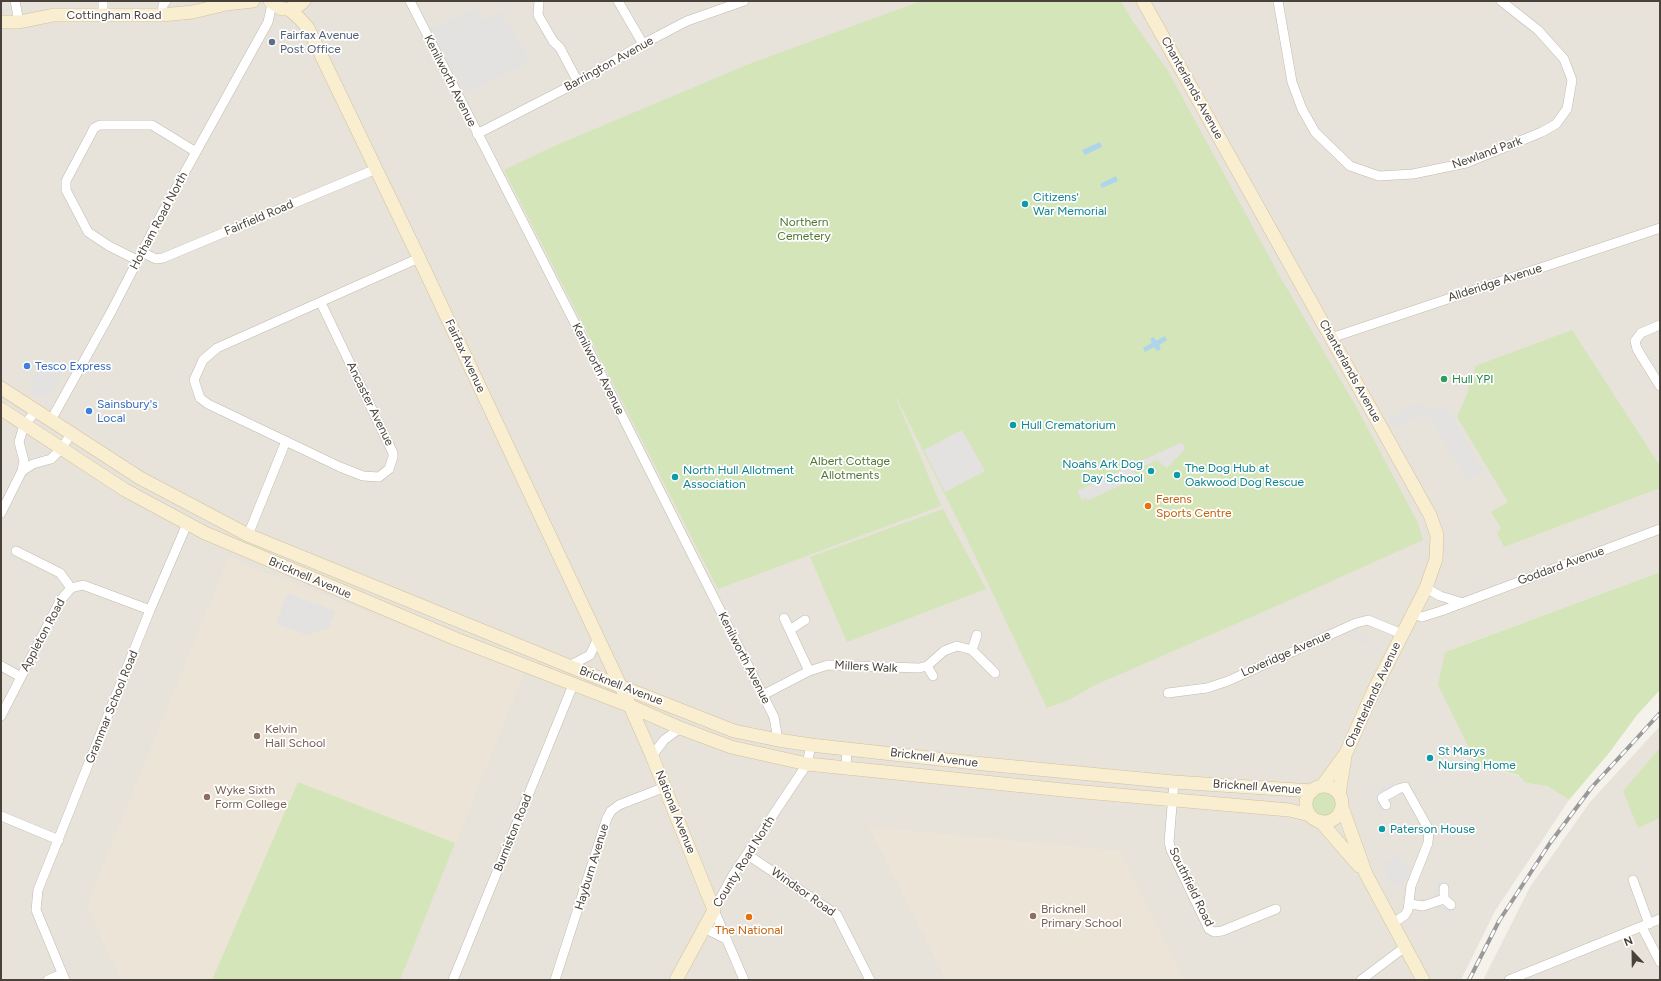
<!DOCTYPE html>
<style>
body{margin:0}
#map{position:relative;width:1661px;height:981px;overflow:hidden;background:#f5f2ec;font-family:Figtree,sans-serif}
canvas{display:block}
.frame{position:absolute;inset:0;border:2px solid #49423a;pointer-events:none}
.north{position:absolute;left:1613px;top:933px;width:40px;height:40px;-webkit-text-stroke:3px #fff;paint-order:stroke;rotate:338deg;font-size:11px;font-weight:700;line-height:16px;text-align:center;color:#49423a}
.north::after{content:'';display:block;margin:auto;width:14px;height:18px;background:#49423a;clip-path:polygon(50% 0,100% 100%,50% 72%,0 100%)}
</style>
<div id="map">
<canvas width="1661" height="981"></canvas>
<div class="frame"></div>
<div class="north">N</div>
</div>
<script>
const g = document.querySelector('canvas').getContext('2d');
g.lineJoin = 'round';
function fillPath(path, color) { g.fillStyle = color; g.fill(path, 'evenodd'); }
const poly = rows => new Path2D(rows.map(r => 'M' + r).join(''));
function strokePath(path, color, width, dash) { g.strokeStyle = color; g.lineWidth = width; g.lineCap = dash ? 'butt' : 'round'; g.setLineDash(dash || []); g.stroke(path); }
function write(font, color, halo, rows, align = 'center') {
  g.font = font + ' Figtree,sans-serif'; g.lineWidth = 3.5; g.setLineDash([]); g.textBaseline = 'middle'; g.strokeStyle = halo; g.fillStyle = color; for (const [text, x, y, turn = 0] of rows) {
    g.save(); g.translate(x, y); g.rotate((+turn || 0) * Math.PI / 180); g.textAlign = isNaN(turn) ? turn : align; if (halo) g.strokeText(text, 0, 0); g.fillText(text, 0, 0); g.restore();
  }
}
const residential = poly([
 [1,1,1660,1,1660,572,1445,652,1477,764,1519,776,1527,783,1547,786,1569,800,1495,911,1461,980,1,980],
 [1660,726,1660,980,1483,980,1530,887,1590,802]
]);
const industrial = poly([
 [1354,629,1368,636,1366,641,1383,649,1381,652,1343,634]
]);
const education = poly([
 [229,557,244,564,524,673,400,980,121,980,87,905],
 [869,827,1120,851,1184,980,947,980]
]);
const green = poly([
 [921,1,1121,1,1133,22,1168,71,1279,275,1358,410,1418,523,1423,540,1263,612,1093,686,1069,700,1047,708,967,539,893,391,941,506,718,589,504,170,552,147,749,64],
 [1572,330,1660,466,1660,488,1504,547,1497,533,1501,528,1491,512,1508,502,1457,417,1468,392,1469,384,1474,375,1475,366],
 [943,509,986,589,847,642,810,557],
 [1660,572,1660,690,1637,715,1609,753,1569,800,1547,786,1526,783,1518,775,1477,764,1438,685,1445,652],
 [1660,748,1660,818,1638,828,1623,791],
 [298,782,455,843,400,980,212,980],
 '1311 805a13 13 0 1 1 26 0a13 13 0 1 1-26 0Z'
]);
const parking = poly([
 [475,7,483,21,501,11,531,62,466,94,430,30],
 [44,362,63,373,52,395,33,397,32,384,35,380,31,377],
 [1420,401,1424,406,1438,409,1447,406,1483,471,1467,480,1426,412,1394,429,1388,419],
 [962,430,985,471,945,492,924,450],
 [1182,442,1185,449,1167,468,1157,460,1134,471,1137,478,1088,500,1086,498,1082,501,1077,491],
 [287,593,336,611,329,628,306,635,276,624],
 [1392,781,1398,792,1385,798,1391,809,1381,815,1373,800,1376,798,1372,792],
 [1399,855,1409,871,1403,886,1399,887,1389,881,1385,873,1385,863],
 [1442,877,1442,898,1444,904,1453,909,1452,915,1445,913,1434,906,1433,899,1435,886]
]);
const water = poly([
 [1100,142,1102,147,1085,155,1082,150],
 [1116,176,1118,181,1102,188,1100,184],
 [1165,336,1167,340,1159,345,1161,349,1157,351,1154,347,1145,352,1143,348,1152,343,1150,339,1154,337,1156,341]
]);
const street = poly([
 [15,1,19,22],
 [103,1,103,15],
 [410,1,607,386,774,717,778,740],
 [539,1,538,15,553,41,560,48,578,82],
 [618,1,643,44],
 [1278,1,1292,82,1302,109,1315,132,1350,166,1379,176,1413,174,1466,163,1542,132,1556,124,1567,109,1572,80,1564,59,1538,30,1501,1],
 [162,15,163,5,166,1],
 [477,134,578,82,643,44,687,21,744,1],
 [142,252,156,259,163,258,376,169],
 [137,260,109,246,88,232,66,190,66,181,90,136,94,128,100,125,152,125,196,152],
 [321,303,393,453,393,457,389,469,379,477,363,476,340,467,208,404,200,398,194,380,203,360,217,348,419,258],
 [1660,325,1641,333,1635,341,1637,349,1660,386],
 [1331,338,1660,228],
 [51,420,110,314,160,217,268,22,272,4],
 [22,471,33,464,51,459,61,449,71,434],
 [1,513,22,471,24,461,19,442,24,425,36,411],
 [248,535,286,441],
 [16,551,60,573,71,588],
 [1426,588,1440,596,1463,603],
 [1413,614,1422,617,1441,611,1660,529],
 [784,618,809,671],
 [790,630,805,620],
 [972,650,977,635],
 [1,666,21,677],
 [569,666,590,655,598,638],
 [927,666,933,676],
 [1168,693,1207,688,1228,681,1356,623,1368,620,1402,634],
 [763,695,809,671,828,665,919,668,927,666,944,651,957,646,972,650,995,673],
 [1,716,60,601,71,588,83,585,150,610],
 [652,756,664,740,680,728],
 [846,767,847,748],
 [1174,782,1169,842,1171,850,1209,929,1214,932,1222,931,1276,909],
 [1386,805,1382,798,1398,789,1405,787,1429,830,1428,843,1411,886,1408,910,1405,915,1392,924],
 [1,816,59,840],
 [748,855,837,915,870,980],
 [1633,880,1649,924],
 [1444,888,1444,899,1451,905],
 [1410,904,1423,906,1444,899],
 [1642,927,1660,962],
 [704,928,726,939],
 [48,980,62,974],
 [65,980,36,910,38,890,150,610,187,524],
 [453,980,573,685],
 [555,980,607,818,611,811,619,805,665,787],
 [744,980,714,910,733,875,807,764,811,745],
 [1361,980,1405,947],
 [1509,980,1660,919]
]);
const secondary = poly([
 [270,1,282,9,289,9,298,6,304,1],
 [1143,1,1430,515,1437,535,1436,559,1426,588,1373,692,1346,753,1322,786],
 [289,9,300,19,308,28,419,258,630,706,652,756,714,910,676,980],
 [1,22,19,22,54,15,162,15,193,12,226,4,253,1],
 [1,388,140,478,248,535,569,666,734,731,778,740,811,745,984,764,1174,782,1312,791],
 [1,409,125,490,205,533,456,639,630,706,680,728,731,747,807,764,1073,791,1289,810,1310,815],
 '1306 804a18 18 0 1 1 36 0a18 18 0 1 1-36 0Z',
 [1339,794,1345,757],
 [1342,807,1366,874,1423,980],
 [1320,821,1359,866]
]);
const rail = poly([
 [1469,980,1499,921,1550,843,1592,787,1660,713]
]);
const markers = [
 [272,42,4,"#5c6f8a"],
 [1025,204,4,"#0f9aa8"],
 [27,366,4,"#3f7fe0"],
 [1444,379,4,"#2e9e5b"],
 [89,411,4,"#3f7fe0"],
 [1013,425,4,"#0f9aa8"],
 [1151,471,4,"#0f9aa8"],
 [1177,475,4,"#0f9aa8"],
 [675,477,4,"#0f9aa8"],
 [1148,506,4,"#e8710a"],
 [257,736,4,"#8d6e63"],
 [1430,758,4,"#0f9aa8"],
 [207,797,4,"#8d6e63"],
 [1382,829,4,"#0f9aa8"],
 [1033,916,4,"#8d6e63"],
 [749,917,4,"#e8710a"]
];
const streetNames = [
 ["Cottingham Road",114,15],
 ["Barrington Avenue",609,64,-29],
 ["Kenilworth Avenue",450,81,63],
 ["Chanterlands Avenue",1192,88,61],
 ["Newland Park",1487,153,-20],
 ["Fairfield Road",259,218,-23],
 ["Hotham Road North",159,221,-62],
 ["Allderidge Avenue",1495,283,-18],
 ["Fairfax Avenue",465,356,65],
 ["Kenilworth Avenue",598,369,63],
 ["Chanterlands Avenue",1350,371,61],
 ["Ancaster Avenue",370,404,64],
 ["Goddard Avenue",1561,566,-20],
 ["Bricknell Avenue",310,578,23],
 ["Appleton Road",43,635,-62],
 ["Loveridge Avenue",1286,654,-24],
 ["Kenilworth Avenue",744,658,63],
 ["Millers Walk",866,667,3],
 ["Bricknell Avenue",621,686,21],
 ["Chanterlands Avenue",1373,695,-65],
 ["Grammar School Road",112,707,-68],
 ["Bricknell Avenue",934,758,7],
 ["Bricknell Avenue",1257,787,4],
 ["National Avenue",675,812,68],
 ["Burniston Road",513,833,-68],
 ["County Road North",744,862,-58],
 ["Hayburn Avenue",592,867,-73],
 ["Southfield Road",1191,887,64],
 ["Windsor Road",803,892,35]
];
const serviceNames = [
 ["Fairfax Avenue",280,35],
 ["Post Office",280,49]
];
const cultureNames = [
 ["Citizens'",1033,197],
 ["War Memorial",1033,211],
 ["Hull Crematorium",1021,425],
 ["Noahs Ark Dog",1143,464,"right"],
 ["Day School",1143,478,"right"],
 ["The Dog Hub at",1185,468],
 ["Oakwood Dog Rescue",1185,482],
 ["North Hull Allotment",683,470],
 ["Association",683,484],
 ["St Marys",1438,751],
 ["Nursing Home",1438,765],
 ["Paterson House",1390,829]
];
const parkNames = [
 ["Northern",804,222],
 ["Cemetery",804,236],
 ["Albert Cottage",850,461],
 ["Allotments",850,475]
];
const shopNames = [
 ["Tesco Express",35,366],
 ["Sainsbury's",97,404],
 ["Local",97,418]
];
const leisureNames = [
 ["Hull YPI",1452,379]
];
const foodNames = [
 ["Ferens",1156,499],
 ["Sports Centre",1156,513],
 ["The National",749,930,"center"]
];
const educationNames = [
 ["Kelvin",265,729],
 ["Hall School",265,743],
 ["Wyke Sixth",215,790],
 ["Form College",215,804],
 ["Bricknell",1041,909],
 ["Primary School",1041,923]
];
fillPath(residential, '#e8e3da');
fillPath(industrial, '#e5e1dd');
fillPath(education, '#ece5d7');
fillPath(green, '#d3e5b9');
fillPath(parking, '#e4e2e0');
fillPath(water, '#aed5eb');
strokePath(street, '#c0b9af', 10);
strokePath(secondary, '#d0c19f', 14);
strokePath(street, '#fff', 9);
strokePath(secondary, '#faeed0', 13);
strokePath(rail, '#999', 4);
strokePath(rail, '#fff', 2.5, [8]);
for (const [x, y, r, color] of markers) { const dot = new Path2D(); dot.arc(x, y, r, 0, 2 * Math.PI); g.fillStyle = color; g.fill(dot); strokePath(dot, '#fff', 1.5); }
write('12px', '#49423a', '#fff', streetNames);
write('12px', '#4e5e75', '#fff', serviceNames, 'left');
write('12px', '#0d838f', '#fff', cultureNames, 'left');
write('12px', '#4f7631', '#fff', parkNames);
write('12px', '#366cbe', '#fff', shopNames, 'left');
write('12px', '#27864d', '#fff', leisureNames, 'left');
write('12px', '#c56008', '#fff', foodNames, 'left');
write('12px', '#785e54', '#fff', educationNames, 'left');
</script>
